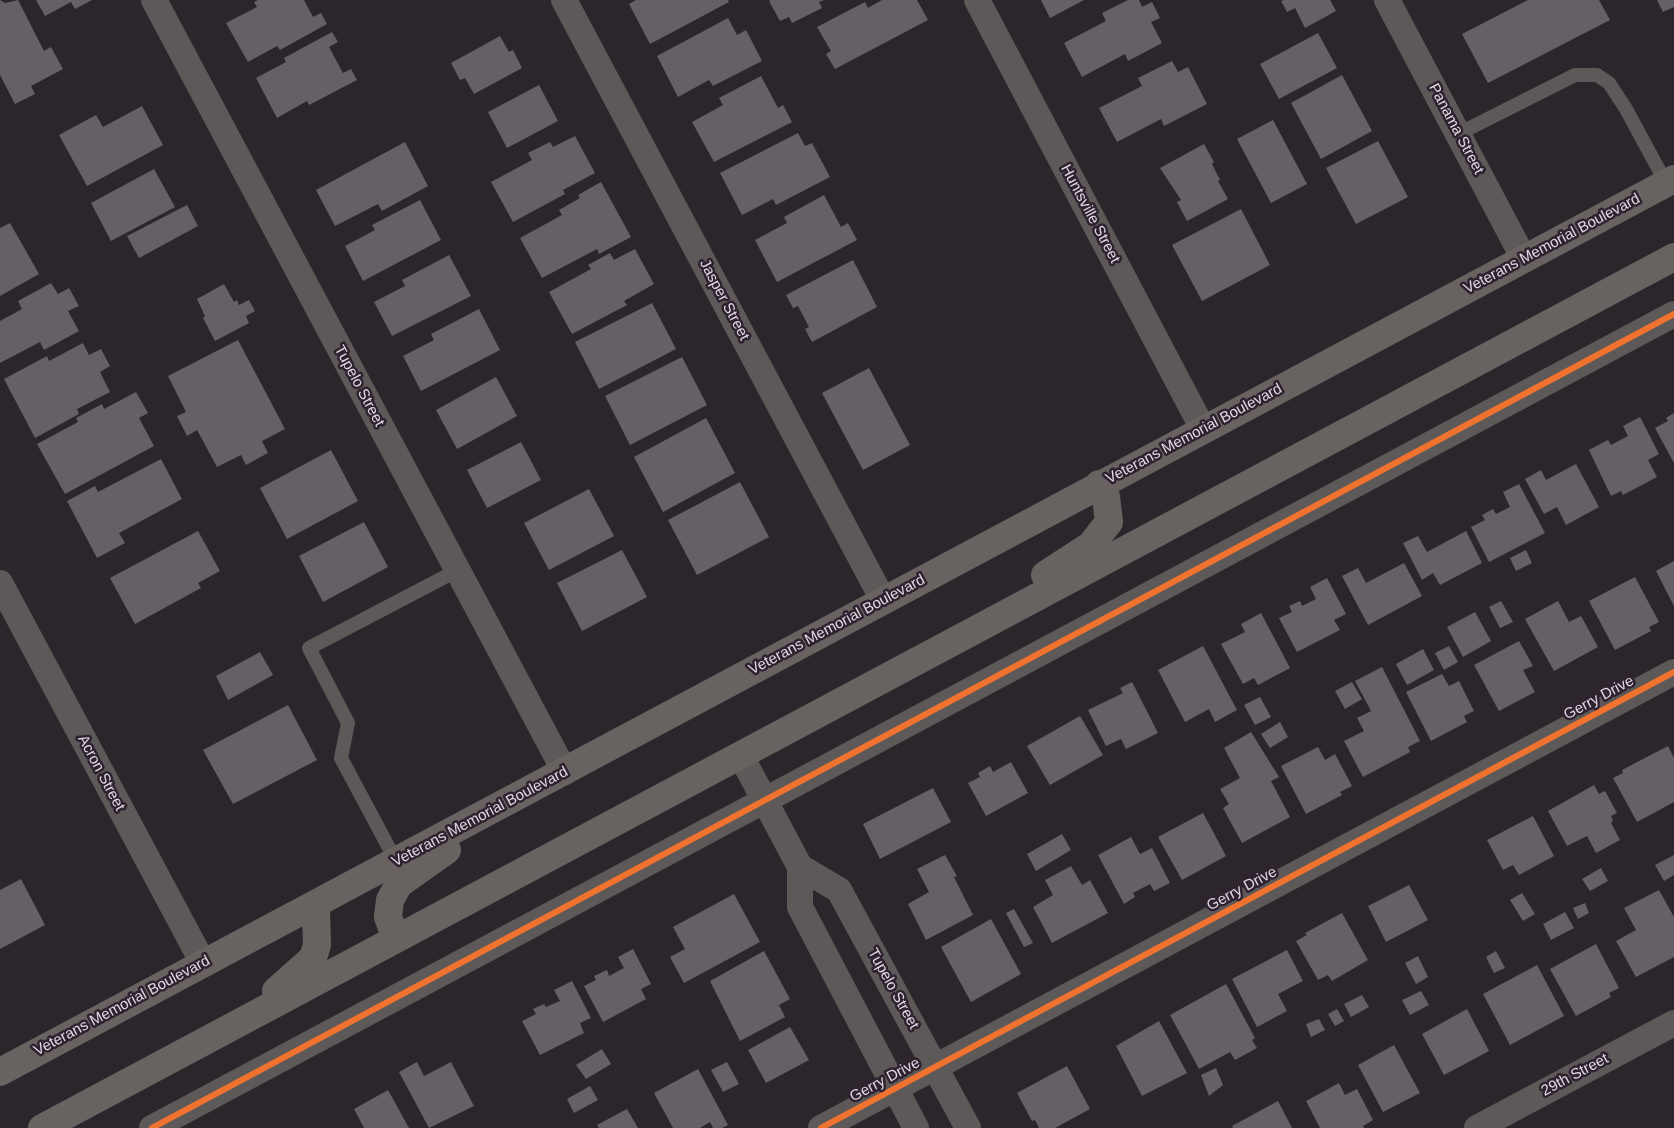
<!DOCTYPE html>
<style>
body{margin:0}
canvas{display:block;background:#2c262c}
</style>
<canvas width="1674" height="1128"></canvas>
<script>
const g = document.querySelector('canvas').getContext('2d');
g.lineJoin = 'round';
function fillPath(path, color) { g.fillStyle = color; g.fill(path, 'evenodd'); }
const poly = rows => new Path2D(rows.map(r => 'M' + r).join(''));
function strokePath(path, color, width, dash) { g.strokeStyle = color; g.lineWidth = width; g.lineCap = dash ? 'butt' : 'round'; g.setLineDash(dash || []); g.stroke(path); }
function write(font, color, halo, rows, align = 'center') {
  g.font = font + ' Arial,sans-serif'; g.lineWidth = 5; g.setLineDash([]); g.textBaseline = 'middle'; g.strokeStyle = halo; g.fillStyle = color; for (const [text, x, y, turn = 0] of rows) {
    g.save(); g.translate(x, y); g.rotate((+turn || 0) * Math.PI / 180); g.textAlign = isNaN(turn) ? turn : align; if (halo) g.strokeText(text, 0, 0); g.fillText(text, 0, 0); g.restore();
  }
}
const building = poly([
 [0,0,5,3,18,0,44,51,51,47,63,69,31,86,35,94,15,104,0,75],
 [36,0,92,0,75,9,71,2,45,16],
 [258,0,304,0,313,17,321,13,327,24,280,50,277,46,248,62,226,23,257,7,254,2],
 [636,0,728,0,729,2,650,44,629,4],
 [771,0,824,0,819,2,822,8,792,23,789,17,780,21,769,1],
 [882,0,917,0,928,20,835,69,826,54,831,51,817,27,865,2,868,8],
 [1041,0,1084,0,1050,18],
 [1128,0,1139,0,1142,7,1152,2,1160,18,1151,22,1162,43,1128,61,1125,54,1082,77,1064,43,1106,21,1102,13],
 [1284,0,1330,0,1336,11,1305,28,1295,8,1287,12,1281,1],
 [1528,0,1599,0,1610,20,1488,83,1462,34],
 [1657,0,1674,0,1674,7,1663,12],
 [728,18,737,35,746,30,762,61,713,86,709,80,678,97,657,56],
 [332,32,338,42,329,47,343,73,351,69,357,80,309,105,307,101,277,118,256,78,286,62,284,58],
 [1318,33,1337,68,1279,99,1260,64],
 [500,36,509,52,513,50,522,68,474,94,465,78,460,80,451,63],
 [1172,61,1178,72,1188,67,1207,104,1164,126,1161,119,1117,142,1099,108,1142,86,1138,78],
 [1342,75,1372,131,1321,159,1291,103],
 [761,76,778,108,783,105,792,122,714,162,692,122,723,105,719,98],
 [539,85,558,121,507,148,488,112],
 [142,106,163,145,87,186,59,135,96,115,103,127],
 [1273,120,1307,184,1271,203,1237,139],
 [798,133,805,146,812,143,830,177,776,205,773,199,742,215,720,173],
 [575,136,595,173,563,190,565,194,513,222,491,182,532,160,528,153,550,142,553,147],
 [1378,141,1408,197,1356,224,1326,168],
 [405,142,428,186,382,211,378,204,335,226,316,190],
 [1204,144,1214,162,1212,164,1220,180,1218,181,1228,199,1187,221,1177,202,1181,200,1160,168],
 [154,169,175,207,111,241,91,203],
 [601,182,631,237,599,254,597,249,542,278,520,238,562,215,559,210,580,198,578,195],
 [824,195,841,227,848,223,857,240,777,282,755,240,787,223,784,217],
 [420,200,441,240,363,281,345,246,375,230,372,225],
 [187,205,198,226,139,258,127,236],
 [1241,209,1270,265,1202,301,1172,245],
 [10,223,39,274,0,296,0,228],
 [635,249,654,284,624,301,627,305,572,334,549,292,591,269,588,265,610,253,614,260],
 [449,255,471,296,392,336,374,302,405,286,402,280],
 [853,260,877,307,812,342,805,329,809,327,798,306,793,308,786,295],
 [51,283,58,294,69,288,79,306,68,311,79,331,44,350,40,342,0,363,0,321,22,309,18,301],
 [224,284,234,302,237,300,239,305,249,300,255,311,246,316,249,323,215,341,203,318,205,316,197,299],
 [652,303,676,349,599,389,575,342],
 [479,309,500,350,421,391,403,356,434,340,431,334],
 [238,340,285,429,262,441,268,453,246,465,241,455,217,467,197,430,187,436,177,416,186,412,168,376],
 [83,343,89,355,101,349,110,366,100,372,110,392,77,409,79,414,35,438,4,379,47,356,49,361],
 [682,357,707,405,630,445,605,396],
 [869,368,910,445,863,470,822,393],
 [496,377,517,416,457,449,436,410],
 [136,392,148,413,139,418,154,446,65,494,37,444,78,422,76,418,102,404,104,409],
 [1674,413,1674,463,1655,428,1668,421,1666,418],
 [1640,417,1659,454,1648,460,1657,477,1623,495,1621,491,1611,496,1589,450,1608,440,1611,445,1628,436,1623,426],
 [706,418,735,473,663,512,634,457],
 [521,442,541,480,487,508,467,470],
 [331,450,358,501,287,539,260,488],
 [161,459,182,499,119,533,125,543,97,558,67,501,95,486,98,492],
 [1576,464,1599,507,1566,525,1557,507,1544,514,1525,479,1541,470,1546,480],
 [740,482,769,537,697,575,668,520],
 [1519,484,1545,533,1489,562,1471,527,1485,520,1482,515,1493,509,1496,514,1510,507,1503,492],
 [589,489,614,536,549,570,524,523],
 [364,522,388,567,323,602,299,556],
 [198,531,220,571,198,583,201,588,135,624,110,578],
 [1466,531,1482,563,1440,585,1433,573,1422,580,1403,543,1418,536,1427,552],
 [622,550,647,597,582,631,557,583],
 [1526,550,1532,563,1516,571,1510,558],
 [1674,561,1674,606,1656,571],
 [1404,563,1422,596,1368,625,1342,576,1358,568,1366,583],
 [1635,577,1659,622,1649,627,1651,631,1615,650,1589,601],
 [1327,578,1346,614,1334,620,1340,630,1297,652,1279,618,1292,612,1289,606,1300,601,1302,606,1316,599,1310,587],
 [1501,601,1513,622,1500,628,1489,607],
 [1558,601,1569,622,1581,616,1598,647,1554,671,1525,619],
 [1475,612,1491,641,1463,657,1447,627],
 [1261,613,1290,668,1258,685,1254,678,1243,684,1221,644,1245,632,1241,624],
 [1519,641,1533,666,1523,670,1535,692,1499,711,1474,665],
 [1203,646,1237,710,1215,722,1209,709,1185,722,1158,670],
 [1449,646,1458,662,1444,670,1435,653],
 [1423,649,1434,670,1407,685,1396,664],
 [260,652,273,675,228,700,216,676],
 [1382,667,1420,741,1408,747,1410,752,1363,777,1344,741,1364,731,1357,718,1371,711,1355,681],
 [1442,674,1449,686,1459,681,1474,711,1464,716,1467,722,1431,741,1406,692],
 [1132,682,1158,733,1126,749,1121,739,1106,746,1088,710,1123,693,1120,688],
 [1352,682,1362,699,1345,709,1335,691],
 [1260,697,1271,717,1255,725,1244,705],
 [288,705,317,760,233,804,203,750],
 [1080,716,1103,755,1050,785,1027,746],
 [1280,722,1288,737,1270,748,1261,734],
 [1251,732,1279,777,1271,781,1290,817,1242,843,1223,808,1229,804,1220,789,1240,778,1224,748],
 [1668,746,1674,758,1674,802,1637,822,1613,778,1623,773,1622,770],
 [1318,747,1325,760,1335,754,1352,786,1340,792,1342,795,1306,814,1281,766],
 [1011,762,1028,793,986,816,968,783,980,777,978,773,990,766,993,772],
 [1594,785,1599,794,1605,791,1617,813,1611,816,1613,821,1611,823,1620,840,1596,853,1587,836,1567,846,1548,811],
 [933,788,951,822,880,859,863,824],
 [1203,813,1226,856,1182,880,1158,837],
 [1533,816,1554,856,1519,875,1513,865,1503,870,1487,840],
 [1062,834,1071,850,1036,871,1027,854],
 [1131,837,1140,854,1152,848,1170,883,1154,891,1150,884,1133,893,1135,897,1124,904,1098,855],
 [945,855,957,876,954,877,973,915,926,940,908,904,929,892,917,869],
 [1674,855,1674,875,1664,881,1655,865],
 [1071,866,1082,885,1090,880,1108,913,1052,943,1033,907,1053,895,1045,880],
 [1601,868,1608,881,1590,891,1582,879],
 [21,879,45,925,0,949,0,890],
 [1409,885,1428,920,1386,942,1368,906],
 [1659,890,1674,917,1674,957,1636,977,1616,941,1636,930,1624,908],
 [1522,893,1535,914,1523,921,1510,900],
 [734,894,760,942,684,983,670,957,685,949,673,927],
 [1585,903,1589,913,1578,919,1573,908],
 [1014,909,1033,943,1024,947,1006,913],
 [1565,912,1574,928,1551,940,1543,924],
 [1342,913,1368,960,1332,981,1328,975,1318,980,1296,941,1307,935,1305,933],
 [991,919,1021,974,971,1002,941,947],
 [1596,944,1619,988,1609,993,1611,997,1576,1016,1550,969],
 [633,949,651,984,641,989,646,999,603,1022,584,986,596,980,594,976,607,970,609,976,624,968,618,957],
 [1287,950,1303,981,1278,994,1287,1011,1257,1027,1232,979],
 [764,951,790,999,779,1005,785,1017,740,1041,710,981],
 [1496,951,1505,968,1494,973,1486,957],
 [1418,956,1428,977,1416,984,1405,963],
 [1537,965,1564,1016,1510,1045,1483,994],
 [572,981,591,1018,580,1023,584,1033,540,1055,522,1021,536,1014,533,1009,544,1004,546,1007,560,1001,554,990],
 [1226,984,1255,1038,1252,1040,1257,1048,1235,1060,1230,1052,1199,1069,1170,1015],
 [1421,991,1429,1005,1410,1015,1402,1000],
 [1362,995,1369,1007,1351,1017,1344,1004],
 [1337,1009,1344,1021,1335,1026,1328,1014],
 [1467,1009,1489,1051,1444,1075,1422,1034],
 [1319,1019,1325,1030,1311,1037,1306,1024],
 [1159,1021,1187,1073,1142,1096,1116,1046],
 [790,1027,809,1060,766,1083,748,1050],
 [1394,1045,1420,1093,1383,1112,1358,1065],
 [602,1049,611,1064,586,1079,576,1065],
 [417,1062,424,1076,451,1062,474,1106,429,1128,399,1072],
 [727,1062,739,1084,723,1092,711,1070],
 [1067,1066,1090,1109,1055,1128,1039,1128,1035,1120,1032,1121,1017,1093],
 [1216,1068,1223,1085,1209,1096,1201,1075],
 [698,1069,728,1125,722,1128,713,1128,710,1122,700,1128,673,1128,654,1093],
 [1339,1083,1345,1095,1357,1089,1373,1120,1363,1126,1364,1128,1320,1128,1306,1101],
 [590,1086,598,1100,574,1113,567,1099],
 [388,1090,409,1128,364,1128,354,1109],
 [1278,1101,1292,1128,1233,1128,1232,1126],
 [627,1109,638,1128,599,1128,597,1125]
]);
const service = poly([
 [1458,134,1575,75,1597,75,1609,83,1626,109,1666,183],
 [396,861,341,758,348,723,309,648,458,570]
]);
const minor = poly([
 [154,0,565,772],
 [564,0,883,600],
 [977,0,1203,429],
 [1387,0,1524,259],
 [0,583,203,963],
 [741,756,800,867,800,907,916,1128],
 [800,867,839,890,968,1128],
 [152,1128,1674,314],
 [821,1128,1674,672],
 [1477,1128,1674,1023]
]);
const primary = poly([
 [1045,575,1091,545,1109,522,1106,497,1099,484],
 [396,939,388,917,390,900,399,884,447,850],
 [276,991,313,958,317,945,316,911,313,905],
 [0,1072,1674,179],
 [42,1128,1674,257]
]);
const cycleway = poly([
 [152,1128,1674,314],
 [821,1128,1674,672]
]);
const streetNames = [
 ["Panama Street",1456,129,62],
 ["Huntsville Street",1090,214,62],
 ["Veterans Memorial Boulevard",1552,244,-28],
 ["Jasper Street",724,300,62],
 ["Tupelo Street",359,386,62],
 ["Veterans Memorial Boulevard",1194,434,-28],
 ["Veterans Memorial Boulevard",837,625,-28],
 ["Gerry Drive",1599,698,-28],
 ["Acron Street",101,773,62],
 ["Veterans Memorial Boulevard",480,817,-28],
 ["Gerry Drive",1242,889,-28],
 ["Tupelo Street",893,989,61],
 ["Veterans Memorial Boulevard",122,1006,-28],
 ["29th Street",1575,1075,-28],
 ["Gerry Drive",885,1080,-28]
];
fillPath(building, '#665f66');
strokePath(service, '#5d5958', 14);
strokePath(minor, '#5d5958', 26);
strokePath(primary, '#686361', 28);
strokePath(cycleway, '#ef722f', 6);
write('15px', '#e1d9e2', '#2f2230', streetNames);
</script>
